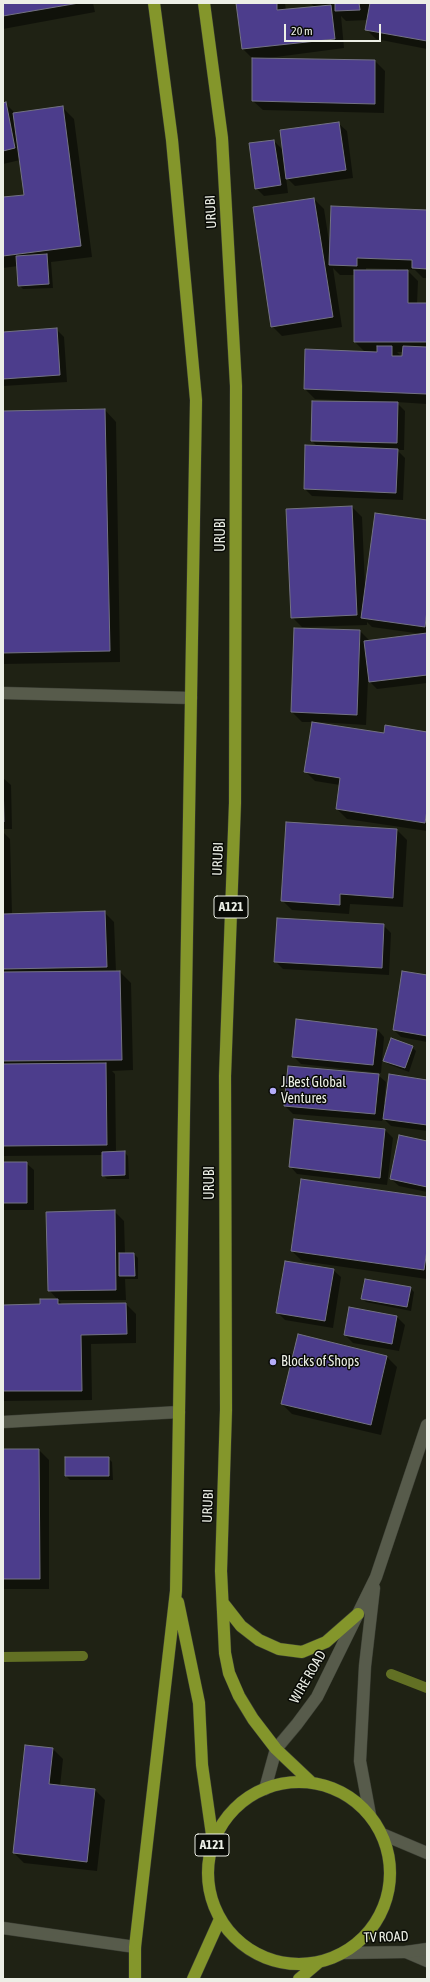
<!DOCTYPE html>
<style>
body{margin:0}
#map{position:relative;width:430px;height:1982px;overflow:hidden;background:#1f2214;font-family:"Asap Condensed",sans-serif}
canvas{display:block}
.frame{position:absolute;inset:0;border:4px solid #ecefe6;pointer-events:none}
.scale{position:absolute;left:284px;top:24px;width:97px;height:18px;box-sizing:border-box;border:2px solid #ecefe6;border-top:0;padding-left:5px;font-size:12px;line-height:14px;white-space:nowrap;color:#ecefe6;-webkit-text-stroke:3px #090b06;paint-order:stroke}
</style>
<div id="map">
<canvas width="430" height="1982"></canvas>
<div class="frame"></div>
<div class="scale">20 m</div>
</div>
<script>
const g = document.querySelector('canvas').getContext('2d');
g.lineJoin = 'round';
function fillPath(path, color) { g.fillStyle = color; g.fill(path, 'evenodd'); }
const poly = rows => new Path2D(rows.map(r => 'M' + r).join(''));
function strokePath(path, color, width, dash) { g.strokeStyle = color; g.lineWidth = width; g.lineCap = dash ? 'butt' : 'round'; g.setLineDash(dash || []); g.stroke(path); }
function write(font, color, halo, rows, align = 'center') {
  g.font = font + ' "Asap Condensed",sans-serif'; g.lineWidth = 3; g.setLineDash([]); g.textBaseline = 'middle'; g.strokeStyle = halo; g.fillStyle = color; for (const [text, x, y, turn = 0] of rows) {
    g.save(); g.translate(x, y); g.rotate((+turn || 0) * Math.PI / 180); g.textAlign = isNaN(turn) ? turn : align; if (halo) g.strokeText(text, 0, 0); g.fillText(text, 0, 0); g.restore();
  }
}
const shadow = poly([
 [3,3,93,3,95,12,3,29],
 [237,3,285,3,286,11,315,7,310,3,369,3,369,10,371,3,427,3,427,49,376,39,366,29,368,20,346,21,341,16,344,48,261,59,375,61,385,71,384,113,263,110,253,101,252,58,242,48],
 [3,104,6,104,16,114,62,107,74,119,92,257,51,262,53,288,23,289,19,285,18,266,3,268,3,198,25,195,20,160,3,164],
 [339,124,347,131,353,178,295,186,286,177,288,193,264,196,256,188,274,141,283,150],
 [314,199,324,209,330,248,427,211,427,278,423,278,415,270,406,269,418,281,417,304,427,304,427,404,396,402,405,411,404,450,397,450,405,458,403,500,312,496,305,489,318,447,312,441,360,403,360,401,315,399,305,389,365,352,355,342,355,275,340,275,333,268,342,327,282,336,272,326],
 [366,268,396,269,396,271,366,271],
 [397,352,403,352,403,358],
 [56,329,64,337,67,382,3,386,3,333],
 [105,410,116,422,120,662,3,664,3,412],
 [352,507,362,517,365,587,427,521,427,683,377,689,368,680,366,725,318,722,318,724,385,735,427,733,427,831,347,819,337,809,340,785,315,781,305,771,313,722,302,722,292,712,360,631,370,641,422,634,372,627,367,622,367,625,302,627,292,617],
 [3,778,11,785,12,829,3,829],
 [397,830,407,840,403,907,350,904,349,914,292,910,282,900],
 [3,832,10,839,12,914,104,912,114,922,116,972,120,972,131,983,133,1070,112,1071,115,1074,116,1152,124,1152,128,1156,129,1179,107,1179,103,1175,103,1155,3,1156],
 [383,925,391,933,389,975,283,969,275,961],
 [427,976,427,1042,401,1037,394,1030],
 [377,1029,384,1037,381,1073,301,1064,293,1056],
 [412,1047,416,1051,409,1072,388,1064,384,1060],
 [378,1075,386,1082,384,1103,427,1081,427,1131,391,1126,383,1118,382,1121,293,1114,285,1106],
 [295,1120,385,1130,393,1138,387,1185,297,1174,290,1166],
 [427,1142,427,1192,399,1186,391,1179],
 [3,1163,26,1163,34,1170,34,1210,3,1210],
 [427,1198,427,1279,302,1261,292,1251],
 [114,1211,124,1221,125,1254,134,1254,138,1258,138,1279,125,1279,126,1300,58,1300,63,1305,126,1304,136,1314,136,1343,91,1344,92,1400,3,1401,3,1306,41,1305,41,1300,58,1300,49,1290],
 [333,1270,341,1277,333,1328,285,1320,277,1312],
 [410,1288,414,1292,411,1311,366,1302,362,1298],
 [350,1308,397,1317,405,1325,399,1351,353,1343,345,1335],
 [299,1335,387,1357,397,1367,381,1435,292,1414,282,1404],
 [3,1450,39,1450,49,1460,49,1589,3,1589],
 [108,1458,112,1462,113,1480,70,1480,66,1476],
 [26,1746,53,1749,63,1759,60,1786,95,1790,105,1800,97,1871,24,1863,14,1853]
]);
const stream = poly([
 [3,1657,83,1656],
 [391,1674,427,1688]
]);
const building = poly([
 [3,3,79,3,3,16,3,3],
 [236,3,277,3,277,10,331,5,335,39,242,49,236,3],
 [335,3,359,3,360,10,335,11,335,3],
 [370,3,427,3,427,41,365,30,370,3],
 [252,58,375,60,375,104,252,101,252,58],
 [6,102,15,148,3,151,3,103,6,102],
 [63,106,81,246,3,256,3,197,24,195,13,113,63,106],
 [339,122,346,170,286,179,280,130,339,122],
 [274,140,281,185,255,189,249,143,274,140],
 [314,198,333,317,271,327,253,207,314,198],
 [331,206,427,210,427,269,412,268,412,260,357,258,357,266,329,265,331,206],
 [47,254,49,284,18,286,16,256,47,254],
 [354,270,408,270,408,303,427,303,427,342,354,342,354,270],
 [57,328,60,375,3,379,3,332,57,328],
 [377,346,392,346,392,356,402,356,403,346,427,347,427,394,304,389,305,349,377,352,377,346],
 [312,401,398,402,397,443,311,441,312,401],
 [105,409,110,651,3,653,3,411,105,409],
 [305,445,398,449,396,493,304,489,305,445],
 [352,506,357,615,291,618,286,509,352,506],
 [375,513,427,520,427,610,425,627,361,618,375,513],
 [294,628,360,630,357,715,291,712,294,628],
 [427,633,427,675,369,682,364,641,427,633],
 [312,722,384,733,385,725,427,732,427,810,425,823,336,809,340,778,304,772,312,722],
 [3,777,4,822,3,822,3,777],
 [286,822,397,829,393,898,340,894,340,905,281,901,286,822],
 [105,911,107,967,3,969,3,914,105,911],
 [277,918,384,924,382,968,274,962,277,918],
 [120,971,122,1060,3,1061,3,972,120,971],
 [402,971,427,975,427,1036,393,1030,402,971],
 [296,1019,377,1029,373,1065,292,1057,296,1019],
 [391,1038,413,1046,405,1068,383,1061,391,1038],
 [106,1063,107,1145,3,1146,3,1064,106,1063],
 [288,1066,379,1074,375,1114,284,1106,288,1066],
 [389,1074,427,1080,427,1125,383,1119,389,1074],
 [294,1119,385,1129,380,1178,289,1167,294,1119],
 [399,1135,427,1141,427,1187,390,1179,399,1135],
 [125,1151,125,1175,102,1176,102,1152,125,1151],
 [3,1162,27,1162,27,1203,3,1203,3,1162],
 [301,1179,427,1197,427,1250,424,1270,291,1251,301,1179],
 [115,1210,116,1290,48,1291,46,1212,115,1210],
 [119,1253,134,1253,135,1276,119,1276,119,1253],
 [285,1261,334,1269,325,1321,276,1313,285,1261],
 [365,1279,411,1287,407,1307,361,1299,365,1279],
 [40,1299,58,1299,58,1304,126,1303,127,1334,81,1335,82,1391,3,1391,3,1305,40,1304,40,1299],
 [349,1307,397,1316,392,1344,344,1335,349,1307],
 [298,1334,387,1356,371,1425,281,1404,298,1334],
 [3,1449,39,1449,40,1579,3,1579,3,1449],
 [65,1457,109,1457,109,1476,65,1476,65,1457],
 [25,1745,53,1748,49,1784,95,1789,87,1862,13,1853,25,1745]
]);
const service = poly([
 [3,693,191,698]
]);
const minor = poly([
 [3,1422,179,1412],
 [265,1789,276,1749,297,1724,317,1697,376,1577,427,1425],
 [370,1815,360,1761,365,1666,374,1588],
 [406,1952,427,1961]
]);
const tertiary = poly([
 [382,1834,427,1853],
 [3,1928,135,1947],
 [345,1953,406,1952,427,1949]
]);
const trunk = poly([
 [204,3,222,138,236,386,235,803,225,1076,226,1410,221,1571,225,1653,229,1673,239,1696,253,1719,276,1749,312,1783],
 [178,1602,199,1703,202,1765,213,1842],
 [223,1603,241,1626,259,1640,279,1649,302,1652,326,1642,358,1614],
 '208 1873a91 91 0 1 1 182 0a91 91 0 1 1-182 0Z',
 [135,1979,135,1947,176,1591,196,400,172,140,154,3],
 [193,1979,220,1919],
 [299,1979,319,1962]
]);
const markers = [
 [273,1091,4,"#b4acf9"],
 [273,1362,4,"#b4acf9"]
];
const shields = [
 [231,907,34],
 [212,1845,34]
];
const shieldNames = [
 ["A121",231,907],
 ["A121",212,1845]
];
const streetNames = [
 ["URUBI",211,212,-93],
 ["URUBI",221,535,-90],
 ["URUBI",218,859,-88],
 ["URUBI",210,1183,-90],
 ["URUBI",208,1506,-88],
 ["WIRE ROAD",308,1677,-60],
 ["TV ROAD",386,1937,-2]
];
const poiNames = [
 ["J.Best Global",281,1083],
 ["Ventures",281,1099],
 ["Blocks of Shops",281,1362]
];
fillPath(shadow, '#0007');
strokePath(stream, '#627024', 10);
fillPath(building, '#4c3d8c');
strokePath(building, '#737283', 1);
strokePath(service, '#3b3e34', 13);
strokePath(minor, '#3b3e34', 13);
strokePath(tertiary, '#3b3e34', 13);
strokePath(trunk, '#3b3e34', 13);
strokePath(service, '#575b4b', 12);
strokePath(minor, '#575b4b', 12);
strokePath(tertiary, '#575b4b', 12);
strokePath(trunk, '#84962b', 12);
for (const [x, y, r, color] of markers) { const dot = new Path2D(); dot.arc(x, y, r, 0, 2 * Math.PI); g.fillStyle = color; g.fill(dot); strokePath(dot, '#090b06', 1.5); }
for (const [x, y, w] of shields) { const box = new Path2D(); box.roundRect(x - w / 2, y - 11, w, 22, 3); g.fillStyle = '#090b06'; g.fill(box); strokePath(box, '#ecefe6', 1); }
write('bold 13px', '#ecefe6', null, shieldNames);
write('14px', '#ecefe6', '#090b06', streetNames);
write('14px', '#ecefe6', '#090b06', poiNames, 'left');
</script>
